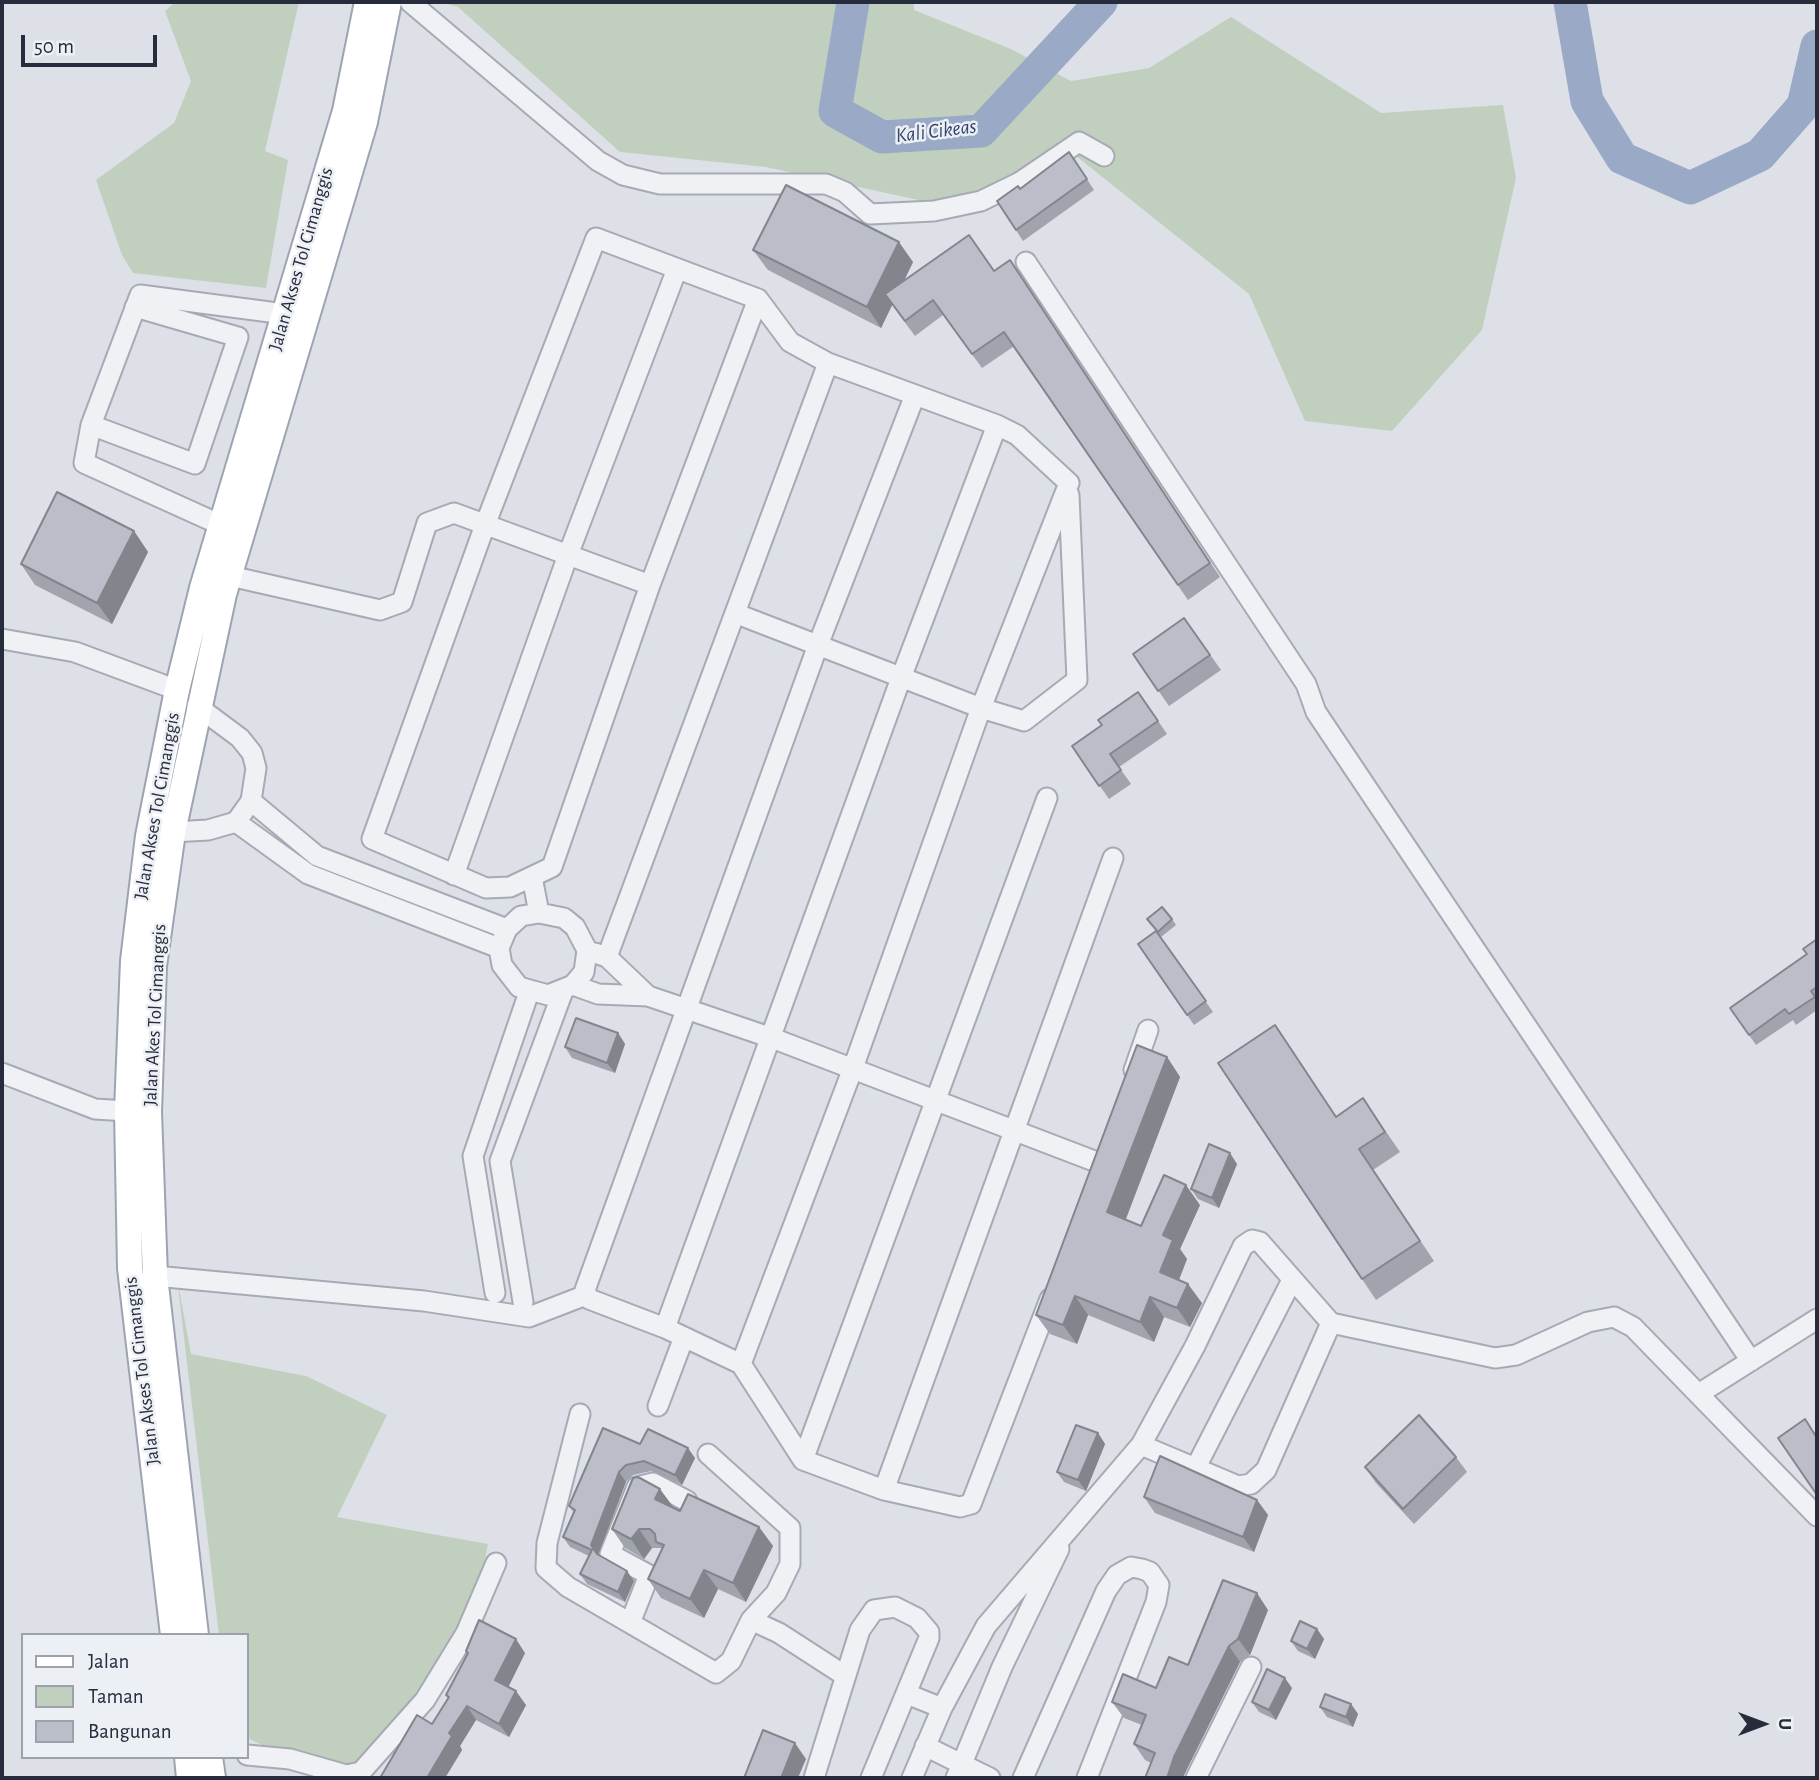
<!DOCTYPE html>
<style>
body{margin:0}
#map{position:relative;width:1819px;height:1780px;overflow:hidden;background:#dde0e7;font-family:"Alegreya Sans",sans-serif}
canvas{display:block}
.frame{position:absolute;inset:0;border:4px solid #272c3d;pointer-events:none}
.legend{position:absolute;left:21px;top:1633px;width:228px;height:126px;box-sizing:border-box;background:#eceff4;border:2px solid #9da1ab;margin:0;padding:9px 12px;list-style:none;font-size:21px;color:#272c3d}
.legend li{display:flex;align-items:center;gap:14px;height:35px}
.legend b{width:35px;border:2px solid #9da1ab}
.north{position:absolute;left:1728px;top:1689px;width:70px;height:70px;-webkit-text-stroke:5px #eceff4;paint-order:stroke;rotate:90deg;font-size:19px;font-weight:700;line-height:28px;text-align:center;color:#272c3d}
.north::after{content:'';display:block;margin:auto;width:24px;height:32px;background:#272c3d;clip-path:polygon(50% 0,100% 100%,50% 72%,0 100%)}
.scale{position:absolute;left:21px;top:35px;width:136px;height:32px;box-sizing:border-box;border:4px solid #272c3d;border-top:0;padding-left:9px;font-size:21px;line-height:24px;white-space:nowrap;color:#272c3d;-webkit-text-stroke:5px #eceff4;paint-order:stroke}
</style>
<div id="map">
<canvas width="1819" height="1780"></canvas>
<div class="frame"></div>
<ul class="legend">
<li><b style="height:9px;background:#fff"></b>Jalan</li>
<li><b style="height:19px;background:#c1d0be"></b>Taman</li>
<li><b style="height:19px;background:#bbbec9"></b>Bangunan</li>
</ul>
<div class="north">U</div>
<div class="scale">50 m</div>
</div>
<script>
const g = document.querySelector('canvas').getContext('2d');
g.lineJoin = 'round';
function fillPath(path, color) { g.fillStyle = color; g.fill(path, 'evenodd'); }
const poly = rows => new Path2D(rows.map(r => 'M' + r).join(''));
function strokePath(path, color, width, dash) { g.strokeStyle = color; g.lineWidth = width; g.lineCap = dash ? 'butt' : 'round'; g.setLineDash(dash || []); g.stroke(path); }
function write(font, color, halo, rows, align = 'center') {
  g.font = font + ' "Alegreya Sans",sans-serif'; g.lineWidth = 5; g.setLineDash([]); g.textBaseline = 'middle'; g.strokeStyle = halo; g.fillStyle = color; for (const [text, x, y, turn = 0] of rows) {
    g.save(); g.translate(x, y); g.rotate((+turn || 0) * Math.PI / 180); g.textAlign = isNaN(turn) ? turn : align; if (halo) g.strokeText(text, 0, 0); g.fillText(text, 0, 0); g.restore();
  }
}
const green = poly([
 [175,2,299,2,265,151,288,160,266,288,133,273,122,255,96,180,174,123,191,81,165,11],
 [441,2,914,2,914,10,1011,49,1071,81,1149,68,1231,17,1381,113,1503,105,1516,178,1482,330,1392,431,1305,421,1249,294,1066,148,960,209,766,167,620,152,458,7],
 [177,1278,191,1354,306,1376,387,1415,337,1517,488,1544,482,1575,427,1689,353,1778,335,1778,247,1738,247,1635,219,1635]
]);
const river = poly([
 [853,2,835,111,882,137,981,131,1101,2],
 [1570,2,1587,101,1622,158,1690,188,1760,155,1803,106,1817,46]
]);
const minor = poly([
 [410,2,598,161,623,175,660,184,826,184,845,192,870,214,934,211,981,201,1020,182,1079,142,1104,156],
 [1026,262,1306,684,1316,712,1751,1361],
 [91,425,195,464,238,337,135,307],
 [997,425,901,678,665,1328,741,1364,803,1460,884,1490,960,1507,971,1504,1050,1299],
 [221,525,84,463,91,425,140,295,285,314],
 [230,576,380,610,402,602,427,523,454,513,650,585],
 [737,614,981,708,1024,721,1077,680,1069,495],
 [2,639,75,652,177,690],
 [251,801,317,856,507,929],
 [236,822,308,874,499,948],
 [173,832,208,830,236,822,251,801,256,768,252,753,240,738,197,706],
 [454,875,568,555,677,269],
 [532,877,539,913],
 [539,913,564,918,575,927,587,950,584,972,573,985,548,995,519,987,502,965,499,948,507,929,521,916,539,913],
 [595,953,607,957,648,996],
 [607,957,828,363],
 [573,985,598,994,648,996,772,1038,1102,1164],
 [1134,1070,1148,1030],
 [2,1073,95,1109,127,1111],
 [155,1276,424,1301,529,1317,586,1295],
 [495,1293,473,1156,529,992],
 [523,1302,500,1161,563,991],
 [1331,1323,1495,1358,1516,1355,1588,1322,1614,1317,1633,1327,1817,1516],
 [665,1328,589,1299,585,1290,818,645,915,395],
 [741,1364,853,1068,981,708,1069,483,1017,435,997,425,828,363,790,342,758,299,596,238,485,525,372,839,486,888,510,887,552,867,650,585,758,299],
 [1700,1393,1817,1319],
 [658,1406,684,1337],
 [580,1414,547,1543,546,1568,568,1587,716,1673,731,1661,751,1620,779,1633,844,1675],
 [708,1454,790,1528,790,1564,776,1593,751,1620],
 [803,1460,1047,798],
 [1195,1469,1292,1280],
 [884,1490,1113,858],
 [630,1623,649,1575,610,1554,637,1487,653,1483,687,1501],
 [907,1694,942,1708],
 [925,1746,990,1778],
 [247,1755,290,1759,346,1775,361,1772,425,1700,466,1633,496,1563],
 [814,1778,860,1630,874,1610,895,1607,917,1618,929,1632,929,1638,871,1778],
 [912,1778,942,1708,986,1626,1141,1445,1195,1346,1243,1246,1252,1240,1260,1242,1331,1323,1266,1470,1251,1484,1238,1486,1141,1445],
 [956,1778,1002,1667,1059,1549],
 [1023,1778,1106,1591,1117,1575,1131,1567,1142,1569,1150,1572,1159,1585,1156,1602,1087,1778],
 [1196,1778,1251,1667]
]);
const major = poly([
 [173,1635,130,1268,127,1111,133,961,148,836,177,690,202,588,345,111,367,2],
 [196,1635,155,1276,149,1112,154,966,173,832,224,594,365,122,389,2],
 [187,1757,189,1778],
 [210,1757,213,1778]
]);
const wall = poly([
 [1069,152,1094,190,1023,241,997,201,1020,189],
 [753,250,913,262,904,281,994,271,1019,274,1220,577,1188,600,1013,347,982,368,943,315,915,336,892,305,881,328,768,270],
 [134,531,148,552,112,624,35,585,21,564],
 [1184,618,1221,670,1169,706,1133,654],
 [1138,692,1167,734,1119,767,1131,784,1109,799,1072,746,1102,725],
 [1172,919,1176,925,1161,937,1158,933,1213,1012,1194,1025,1138,944],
 [1817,939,1817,1010,1796,1025,1793,1020,1756,1045,1730,1008,1807,954],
 [1275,1025,1336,1117,1363,1098,1400,1152,1373,1170,1434,1261,1376,1300,1362,1279],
 [618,1033,625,1044,615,1073,572,1058,565,1047],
 [1167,1057,1180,1077,1125,1220,1141,1226,1200,1205,1180,1249,1187,1259,1179,1280,1202,1303,1190,1327,1164,1317,1154,1342,1088,1315,1077,1344,1050,1334,1036,1315],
 [1237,1164,1219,1208,1198,1199,1191,1189],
 [1098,1433,1105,1444,1086,1491,1064,1482,1057,1472],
 [640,1444,695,1458,682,1485,651,1471,633,1475,626,1482,598,1555,634,1581,625,1602,587,1584,580,1574,589,1556,570,1547,563,1537,574,1513,569,1506],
 [1456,1457,1467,1472,1414,1524,1376,1483,1365,1467],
 [1144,1497,1257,1500,1268,1515,1254,1552,1155,1513],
 [674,1508,680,1511,759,1527,773,1546,746,1602,718,1589,704,1618,661,1598,648,1579,662,1550,661,1548,652,1548,644,1559,625,1548,612,1529],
 [1268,1610,1250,1655,1240,1662,1185,1773,1183,1778,1145,1778,1151,1763,1145,1760,1134,1744,1142,1725,1124,1718,1112,1702,1156,1688],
 [1317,1629,1324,1639,1315,1659,1298,1651,1291,1641],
 [466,1651,525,1653,508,1687,526,1705,509,1737,476,1720,460,1746,462,1750,445,1778,380,1778,432,1724,448,1699,446,1695,468,1654],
 [1292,1688,1276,1720,1259,1712,1252,1702],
 [1351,1704,1358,1714,1353,1727,1327,1717,1320,1707]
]);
const shadedWall = poly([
 [899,242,913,262,881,328,867,307],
 [134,531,148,552,112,624,97,603],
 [618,1033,625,1044,615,1073,607,1063],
 [1167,1057,1180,1077,1121,1232,1107,1212],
 [1230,1153,1237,1164,1219,1208,1212,1198],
 [1186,1185,1200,1205,1180,1249,1187,1259,1174,1292,1160,1272,1163,1235],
 [1188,1284,1202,1303,1190,1327,1177,1308],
 [1075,1296,1088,1315,1077,1344,1063,1325],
 [1150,1297,1164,1317,1154,1342,1140,1322],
 [1098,1433,1105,1444,1086,1491,1078,1480],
 [688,1448,695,1458,682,1485,675,1475],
 [619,1472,626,1482,598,1555,597,1554,591,1545],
 [660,1489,674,1508,655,1499],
 [1257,1500,1268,1515,1254,1552,1243,1537],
 [759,1527,773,1546,746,1602,733,1583],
 [639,1529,652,1548,644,1559,631,1539],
 [704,1570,718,1589,704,1618,690,1599],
 [627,1571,634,1581,625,1602,618,1592],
 [1257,1593,1268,1610,1250,1655,1238,1639],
 [1317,1629,1324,1639,1315,1659,1307,1649],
 [516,1639,525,1653,505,1694,495,1680],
 [1229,1646,1240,1662,1185,1773,1183,1778,1167,1778,1174,1757],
 [1285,1678,1292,1688,1276,1720,1269,1710],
 [516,1691,526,1705,509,1737,499,1724],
 [1351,1704,1358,1714,1353,1727,1346,1717],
 [467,1706,476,1720,460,1746,462,1750,445,1778,427,1778,449,1733],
 [795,1743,806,1759,798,1778,781,1778]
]);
const building = poly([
 [1069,152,1087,179,1016,230,997,201,1018,186,1020,189,1069,152],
 [786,185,899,242,867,307,753,250,786,185],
 [969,235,994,271,1010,260,1210,563,1178,585,1004,332,972,354,933,300,905,321,885,294,969,235],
 [57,492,134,531,97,603,21,564,57,492],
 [1184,618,1210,655,1158,691,1133,654,1184,618],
 [1138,692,1158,721,1110,754,1121,770,1099,786,1072,746,1102,725,1098,720,1138,692],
 [1162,907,1172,919,1158,932,1147,919,1162,907],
 [1156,931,1206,1001,1187,1015,1138,944,1156,931],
 [1817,939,1817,987,1811,991,1815,997,1789,1014,1785,1009,1749,1035,1730,1008,1807,954,1803,949,1817,939],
 [576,1018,618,1033,607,1063,565,1047,576,1018],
 [1275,1025,1336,1117,1363,1098,1385,1132,1359,1149,1420,1241,1362,1279,1218,1063,1275,1025],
 [1137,1045,1167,1057,1107,1212,1141,1226,1164,1175,1186,1185,1163,1235,1173,1240,1160,1272,1188,1284,1177,1308,1150,1297,1140,1322,1075,1296,1063,1325,1036,1315,1137,1045],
 [1209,1144,1230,1153,1212,1198,1191,1189,1209,1144],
 [1419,1415,1456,1457,1403,1509,1365,1467,1419,1415],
 [1805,1419,1817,1438,1817,1495,1778,1438,1805,1419],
 [1076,1425,1098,1433,1078,1480,1057,1472,1076,1425],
 [603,1428,640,1444,648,1429,688,1448,675,1475,644,1461,626,1465,619,1472,591,1545,597,1554,627,1571,618,1592,580,1574,592,1550,563,1537,575,1510,569,1506,603,1428],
 [1160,1456,1257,1500,1243,1537,1144,1497,1160,1456],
 [638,1477,660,1489,655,1499,680,1511,688,1494,759,1527,733,1583,704,1570,690,1599,648,1579,664,1545,656,1542,655,1534,650,1529,639,1529,631,1539,612,1529,633,1478,638,1477],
 [1223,1580,1257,1593,1238,1639,1229,1646,1174,1757,1167,1778,1145,1778,1155,1753,1134,1744,1146,1715,1112,1702,1123,1674,1156,1688,1169,1657,1188,1665,1223,1580],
 [479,1620,516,1639,495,1680,516,1691,499,1724,467,1706,449,1733,452,1736,427,1778,380,1778,417,1715,432,1724,449,1697,446,1695,468,1653,466,1651,479,1620],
 [1300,1621,1317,1629,1307,1649,1291,1641,1300,1621],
 [1267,1669,1285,1678,1269,1710,1252,1702,1267,1669],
 [1325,1694,1351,1704,1346,1717,1320,1707,1325,1694],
 [763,1730,795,1743,781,1778,744,1778,763,1730]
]);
const streetNames = [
 ["Jalan Akses Tol Cimanggis",301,259,-74],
 ["Jalan Akses Tol Cimanggis",157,806,-80],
 ["Jalan Akes Tol Cimanggis",155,1015,-87],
 ["Jalan Akses Tol Cimanggis",142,1371,-97]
];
const waterNames = [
 ["Kali Cikeas",936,131,-7]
];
fillPath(green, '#c1d0be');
strokePath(river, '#99a9c6', 33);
strokePath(minor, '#a6aab4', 23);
strokePath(major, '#9da3b2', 28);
strokePath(minor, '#f0f1f5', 19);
strokePath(major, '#fff', 24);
fillPath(wall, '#a1a3ad');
fillPath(shadedWall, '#83858d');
fillPath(building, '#bbbec9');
strokePath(building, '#83858d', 2);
write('19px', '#272c3d', '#eceff4', streetNames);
write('italic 21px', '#32466f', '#eceff4', waterNames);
</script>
